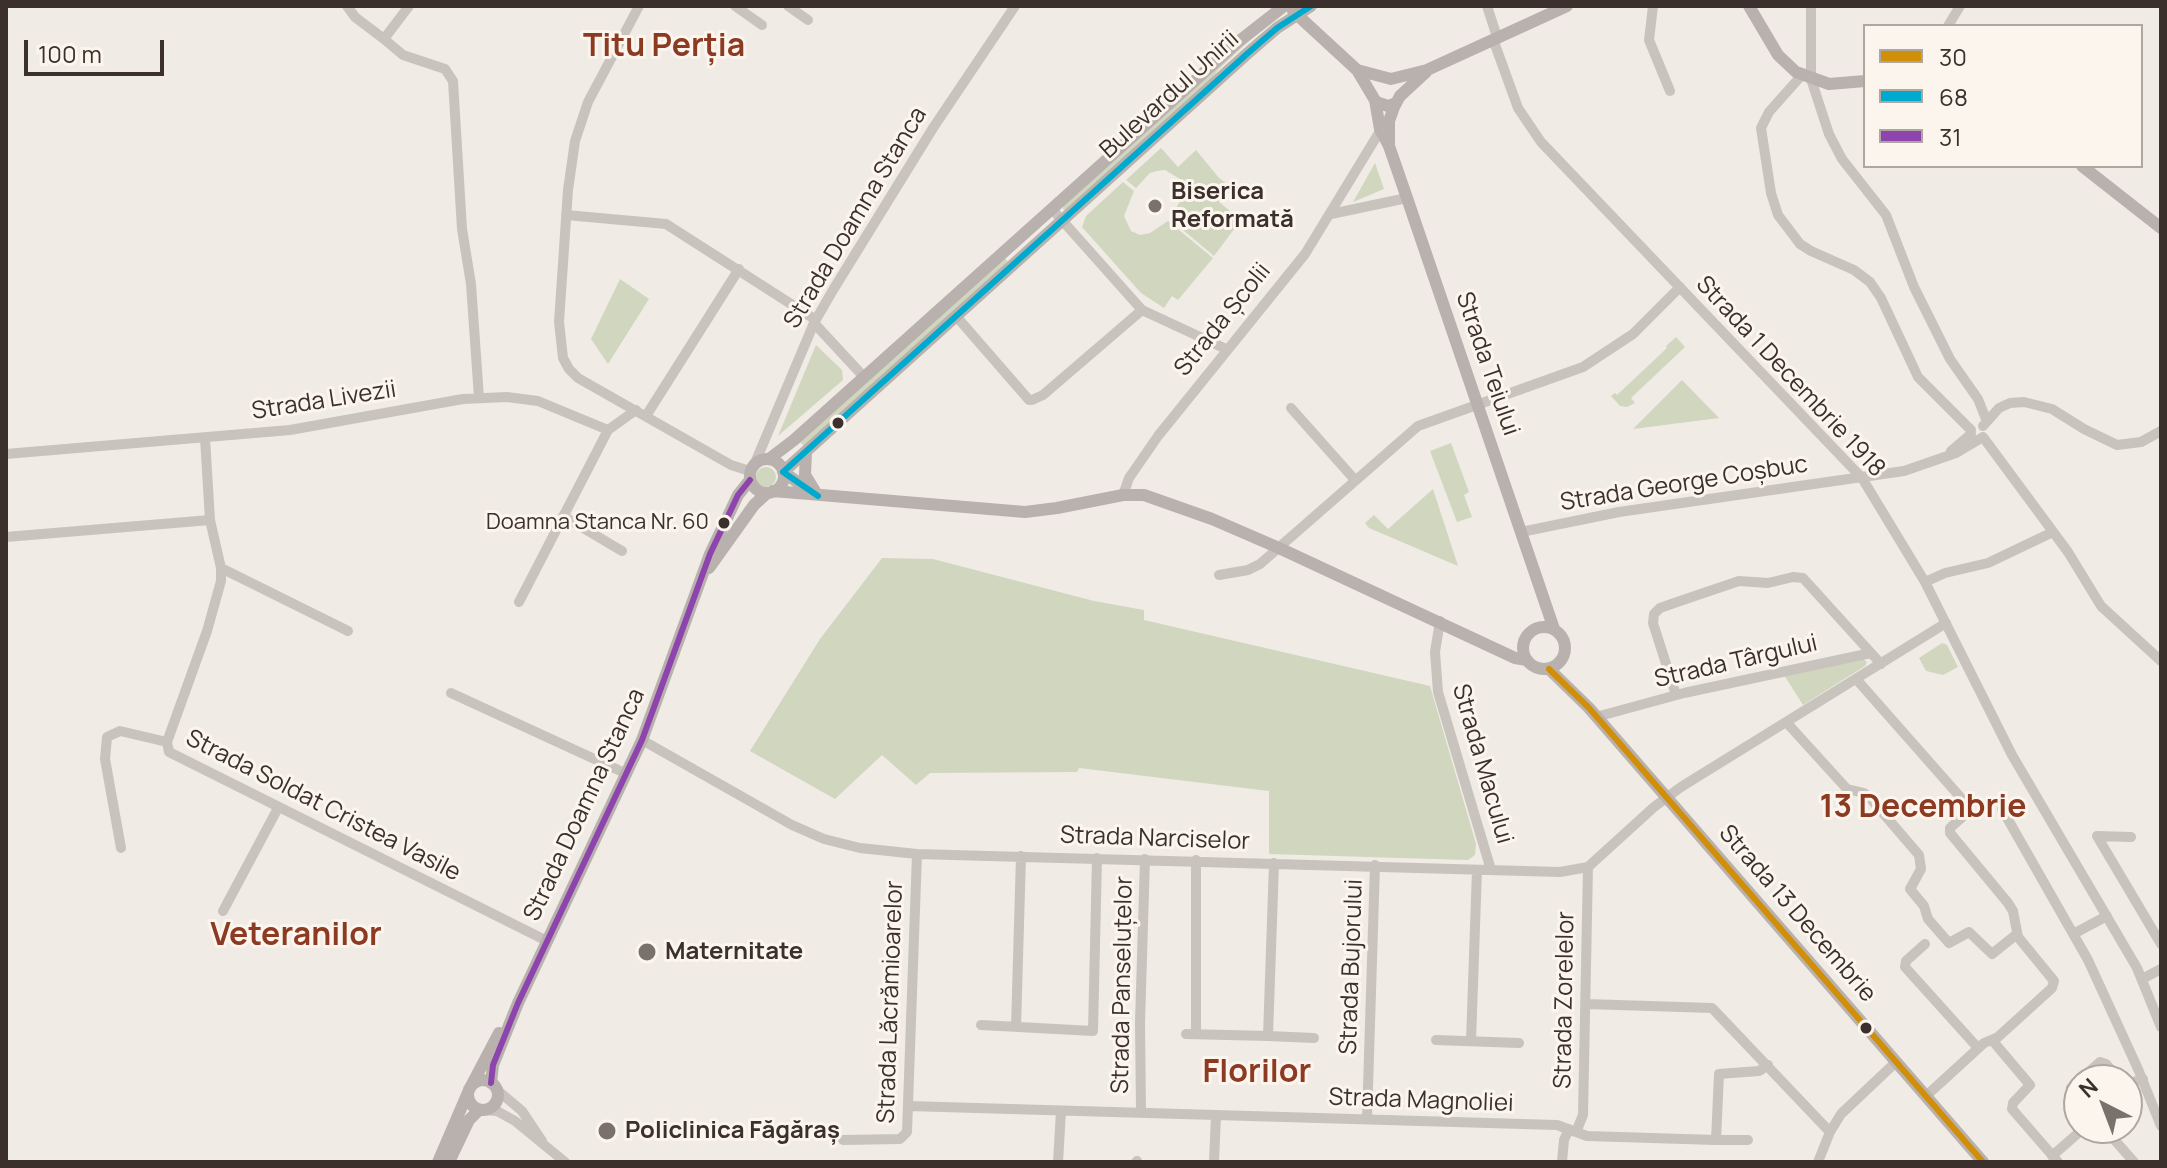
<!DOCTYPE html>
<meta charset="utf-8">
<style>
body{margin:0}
#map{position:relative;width:2167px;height:1168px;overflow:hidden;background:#f0ebe5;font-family:Manrope,sans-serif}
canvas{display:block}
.frame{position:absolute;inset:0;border:8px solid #3b302b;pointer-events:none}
.legend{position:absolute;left:1863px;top:24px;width:280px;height:144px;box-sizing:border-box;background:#fbf5ee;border:2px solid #aea6a0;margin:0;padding:10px 14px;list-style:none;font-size:24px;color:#3b302b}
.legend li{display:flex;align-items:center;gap:16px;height:40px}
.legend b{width:40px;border:2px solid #aea6a0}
.north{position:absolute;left:2063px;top:1064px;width:80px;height:80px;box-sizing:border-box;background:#fbf5ee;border:2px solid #aea6a0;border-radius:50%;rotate:318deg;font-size:22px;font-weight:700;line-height:32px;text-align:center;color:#3b302b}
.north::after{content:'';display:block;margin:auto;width:28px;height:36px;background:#7a716c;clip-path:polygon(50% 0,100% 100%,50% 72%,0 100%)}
.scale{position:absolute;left:24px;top:40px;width:140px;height:36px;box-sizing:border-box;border:4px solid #3b302b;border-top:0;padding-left:10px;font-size:24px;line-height:28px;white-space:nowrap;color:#3b302b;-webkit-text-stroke:6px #fbf5ee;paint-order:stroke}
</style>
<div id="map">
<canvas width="2167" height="1168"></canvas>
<div class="frame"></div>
<ul class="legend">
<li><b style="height:10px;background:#d18e09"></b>30</li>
<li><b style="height:10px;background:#00a9ce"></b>68</li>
<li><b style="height:10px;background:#8e44ad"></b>31</li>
</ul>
<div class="north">N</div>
<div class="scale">100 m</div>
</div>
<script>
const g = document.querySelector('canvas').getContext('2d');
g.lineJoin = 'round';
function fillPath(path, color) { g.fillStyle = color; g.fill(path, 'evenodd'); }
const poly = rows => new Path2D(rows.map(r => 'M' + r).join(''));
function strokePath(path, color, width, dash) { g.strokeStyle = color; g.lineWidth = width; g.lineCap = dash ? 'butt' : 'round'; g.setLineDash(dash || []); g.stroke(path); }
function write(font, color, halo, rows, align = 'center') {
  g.font = font + ' Manrope,sans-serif'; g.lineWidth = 6; g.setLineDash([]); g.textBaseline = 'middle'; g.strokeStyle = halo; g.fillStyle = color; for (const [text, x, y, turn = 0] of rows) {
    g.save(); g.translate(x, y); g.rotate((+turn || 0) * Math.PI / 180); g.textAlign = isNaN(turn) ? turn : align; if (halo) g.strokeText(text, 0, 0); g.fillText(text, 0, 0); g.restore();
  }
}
const green = poly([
 [1265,26,1218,70,1209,83,1066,211,1063,209,1063,206],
 [1161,148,1178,167,1196,150,1219,178,1227,184,1233,179,1238,183,1219,202,1241,220,1214,256,1170,219,1184,194,1180,179,1165,170,1157,171,1150,173,1136,188,1126,180],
 [1375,163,1384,189,1353,202],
 [1123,182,1134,191,1124,216,1131,231,1140,235,1150,233,1168,221,1213,258,1178,300,1172,296,1164,308,1141,293,1082,227,1086,216],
 [1003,259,1006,259,1008,263,804,446,800,442],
 [620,279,649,299,608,364,591,339],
 [1676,337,1685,347,1631,398,1635,403,1627,407,1620,406,1611,396,1615,393,1617,395,1667,348,1666,346],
 [816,345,842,370,843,380,778,436],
 [1682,380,1719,418,1633,429],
 [1451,443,1469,492,1464,495,1472,517,1457,522,1430,451],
 '756 477a10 10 0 1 1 20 0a10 10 0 1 1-20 0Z',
 [1433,489,1458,566,1369,528,1365,523,1374,515,1388,529],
 [882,558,933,559,1094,601,1144,610,1144,620,1430,686,1476,844,1475,855,1468,860,1269,854,1269,791,1079,768,1077,772,930,773,916,785,882,755,835,799,750,751,820,639],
 [1942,643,1947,645,1958,667,1943,675,1926,671,1919,658],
 [1863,659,1867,662,1865,666,1803,705,1784,675]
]);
const minor = poly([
 [347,6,355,17,384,39,409,6],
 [639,6,588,102,575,141,568,190,559,322,563,358,569,369,578,378,731,465,750,471],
 [735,6,762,25],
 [788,6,808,20],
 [1487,6,1497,37],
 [1653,6,1649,40,1670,91],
 [1811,6,1811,79,1829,134,1842,159,1886,215,1914,287,1950,359,1978,399,1986,419],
 [1948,26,1960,6],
 [384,39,403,55,445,69,453,81,462,229,471,284,479,398],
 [1493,39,1518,108,1541,142,1862,478,1925,582,2012,755,2137,968,2161,1027],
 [1801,76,1769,112,1761,128,1771,193,1778,215,1800,244,1811,251,1854,270,1870,282,1881,298,1918,377,1971,430],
 [1052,209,1142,310,1226,349],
 [1331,214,1407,198],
 [566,215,666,224,816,320],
 [956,316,1029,400,1032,400,1043,395,1142,310],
 [814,323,864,377],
 [1291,408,1355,480],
 [646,416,739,269],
 [1983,426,1999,408,2010,403,2024,402,2052,409,2084,429,2117,445,2141,442,2161,431],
 [1983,437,2068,552,2101,606,2161,661],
 [205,438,210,520,221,568,221,581,207,631,167,742,169,752,547,941],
 [1951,451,1971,434],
 [6,454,290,430,463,399,507,397,538,401,608,430,636,410],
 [755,463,814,323,833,290,933,128,1015,6],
 [1123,495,1129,478,1158,436,1305,254,1380,131],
 [563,516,622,551],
 [1521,532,1619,512,1904,471,1956,453,1983,437],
 [6,537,210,520],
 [221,568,348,631],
 [1219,575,1248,570,1260,564,1418,426,1583,367,1633,334,1680,287],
 [1925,582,1945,573,1988,563,2053,532],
 [519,602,608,430],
 [1440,621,1435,652,1438,692,1491,870],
 [1857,680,1969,807,1968,812,1950,828,1950,833,2008,903,2013,911,2018,937,2054,981,2052,988,1998,1037,1984,1043,1926,1096],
 [451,693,627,774],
 [1676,695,1653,623,1654,614,1660,608,1680,601,1739,581,1768,583,1793,577,1803,578,1881,664],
 [1596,717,1684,693,1871,653],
 [1787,723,1847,789,1864,793,1870,798,1919,855,1921,869,1910,889,1924,906,1928,919,1949,943,1969,932,1992,954,2017,934],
 [642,740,792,825,824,839,860,848,917,854,1560,872,1588,867,1654,807,1681,787,1946,623],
 [2002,809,2088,960,2138,1069,2161,1126],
 [2131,837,2097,836,2161,944],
 [121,848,105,759,107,737,120,731,167,742],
 [1274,863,1268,1036,1314,1038],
 [223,911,278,808],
 [2075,933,2107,916],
 [1925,944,1906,961,1905,967,1978,1048],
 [2142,979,2161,969],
 [1586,1004,1712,1008,1830,1132],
 [981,1025,1093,1031,1097,858],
 [1016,1027,1021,856],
 [1186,1034,1268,1036],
 [1196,1034,1196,860],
 [1436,1040,1519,1043],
 [1992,1040,2030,1085,2013,1103,2012,1109,2058,1162],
 [1471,1041,1477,870],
 [2127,1084,2143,1079],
 [496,1089,522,1111,542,1141],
 [2079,1100,2071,1088,2100,1062,2106,1064,2120,1080],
 [908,1106,1557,1125,1587,1136,1716,1140,1719,1074,1759,1071,1768,1065],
 [484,1110,497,1111,515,1121,565,1162],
 [1141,1112,1140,1023,1145,859],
 [1367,1119,1375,865],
 [2104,1128,2134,1162],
 [1576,1132,1583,1115,1588,867],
 [843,1140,900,1139,907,1132,917,854],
 [1716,1140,1748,1140],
 [2052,1156,2084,1128],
 [1058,1162,1061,1111],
 [1136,1162,1137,1161],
 [1214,1162,1216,1115],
 [1562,1162,1564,1140,1569,1129],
 [1818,1162,1830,1132,1841,1114,1896,1062]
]);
const major = poly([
 [1749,6,1778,55,1796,72,1829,84,1865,81],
 [1293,11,1357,70,1376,102,1388,106,1396,103],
 [1357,70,1391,79,1427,70,1567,6],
 [1375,100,1380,129,1389,146,1407,198,1554,629],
 [1389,143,1389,121,1394,107,1400,96,1426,72],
 [2082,166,2161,228],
 [806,452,805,475,816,493],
 [769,459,794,440,1238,42,1284,6],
 '750 476a17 17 0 1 1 34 0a17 17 0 1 1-34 0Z',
 [773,491,1025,512,1057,508,1123,495,1144,495,1212,519,1279,548,1515,658,1527,660],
 [815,494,783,472,1248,53,1277,28,1311,6],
 [709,568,754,505,767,493],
 '1523 648a21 21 0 1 1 42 0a21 21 0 1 1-42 0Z',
 [1549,669,1589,708,1983,1162],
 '468 1095a15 15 0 1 1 30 0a15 15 0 1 1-30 0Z',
 [491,1083,493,1065,518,1003,642,740,710,554,738,495,750,480],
 [438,1162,469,1090,499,1033],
 [449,1162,469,1120,479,1110]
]);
const bus1 = poly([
 [1549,669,1589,708,1983,1162]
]);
const bus2 = poly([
 [818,496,783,472,1248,53,1277,28,1311,6]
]);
const bus3 = poly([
 [491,1083,493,1065,518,1003,642,740,710,554,738,495,750,480]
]);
const markers = [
 [1155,206,8,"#7a716c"],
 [838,423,7,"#3b302b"],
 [724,523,7,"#3b302b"],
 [647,952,10,"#7a716c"],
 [1866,1028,7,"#3b302b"],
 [607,1131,10,"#7a716c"]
];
const busNames = [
 ["Doamna Stanca Nr. 60",709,523]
];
const streetNames = [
 ["Bulevardul Unirii",1170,95,-42],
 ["Strada Doamna Stanca",856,218,-59],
 ["Strada Școlii",1223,320,-51],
 ["Strada Teiului",1487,364,71],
 ["Strada 1 Decembrie 1918",1790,377,47],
 ["Strada Livezii",324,401,-9],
 ["Strada George Coșbuc",1684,484,-9],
 ["Strada Târgului",1736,662,-13],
 ["Strada Macului",1482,764,74],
 ["Strada Doamna Stanca",585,805,-65],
 ["Strada Soldat Cristea Vasile",323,806,27],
 ["Strada Narciselor",1155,839,2],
 ["Strada 13 Decembrie",1797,914,49],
 ["Strada Bujorului",1352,967,-88],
 ["Strada Panseluțelor",1123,985,-89],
 ["Strada Zorelelor",1565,1000,-89],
 ["Strada Lăcrămioarelor",891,1002,-88],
 ["Strada Magnoliei",1421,1101,2]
];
const poiNames = [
 ["Biserica",1171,192],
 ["Reformată",1171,220],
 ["Maternitate",665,952],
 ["Policlinica Făgăraș",625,1131]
];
const districtNames = [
 ["Titu Perția",664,47],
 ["13 Decembrie",1923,808],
 ["Veteranilor",296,936],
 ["Florilor",1257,1073]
];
fillPath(green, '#d1d6bf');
strokePath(minor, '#c9c3be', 10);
strokePath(major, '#b8b1ad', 12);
strokePath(bus1, '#d18e09', 6);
strokePath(bus2, '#00a9ce', 6);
strokePath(bus3, '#8e44ad', 6);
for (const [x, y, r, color] of markers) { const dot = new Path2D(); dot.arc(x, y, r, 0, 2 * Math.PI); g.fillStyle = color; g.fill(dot); strokePath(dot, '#fbf5ee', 3); }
write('22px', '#3b302b', '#fbf5ee', busNames, 'right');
write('24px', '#3b302b', '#fbf5ee', streetNames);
write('bold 24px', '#3b302b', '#fbf5ee', poiNames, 'left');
write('bold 32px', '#8c3b22', '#fbf5ee', districtNames);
</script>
